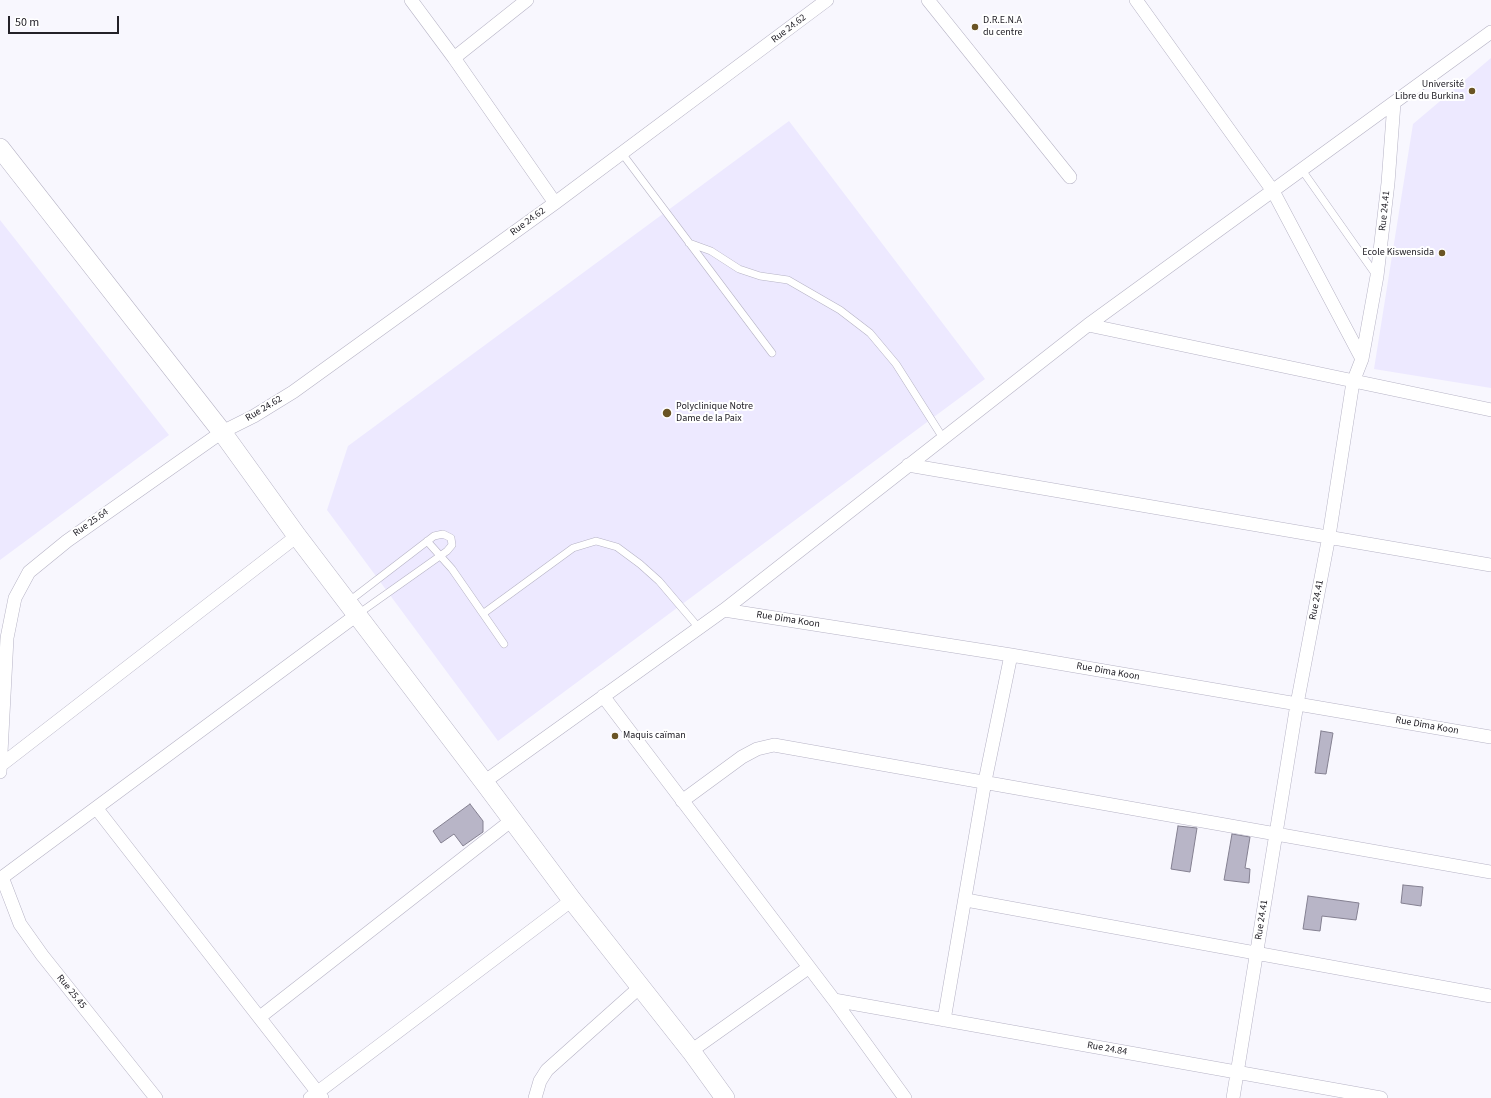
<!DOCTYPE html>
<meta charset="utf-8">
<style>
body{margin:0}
#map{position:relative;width:1491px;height:1098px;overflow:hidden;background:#f8f7fe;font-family:"Source Sans 3",sans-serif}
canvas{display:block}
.scale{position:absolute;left:8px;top:16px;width:111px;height:18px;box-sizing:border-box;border:2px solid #232128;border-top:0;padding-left:5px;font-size:12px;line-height:14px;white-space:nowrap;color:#232128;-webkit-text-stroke:3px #fff;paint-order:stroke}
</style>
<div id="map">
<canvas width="1491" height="1098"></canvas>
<div class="scale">50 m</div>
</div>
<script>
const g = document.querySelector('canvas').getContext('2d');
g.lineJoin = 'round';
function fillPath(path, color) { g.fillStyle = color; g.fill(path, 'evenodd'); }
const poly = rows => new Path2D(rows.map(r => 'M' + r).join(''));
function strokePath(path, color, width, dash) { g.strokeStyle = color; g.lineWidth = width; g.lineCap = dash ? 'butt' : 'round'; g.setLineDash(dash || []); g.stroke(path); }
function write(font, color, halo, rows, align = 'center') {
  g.font = font + ' "Source Sans 3",sans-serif'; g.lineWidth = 4; g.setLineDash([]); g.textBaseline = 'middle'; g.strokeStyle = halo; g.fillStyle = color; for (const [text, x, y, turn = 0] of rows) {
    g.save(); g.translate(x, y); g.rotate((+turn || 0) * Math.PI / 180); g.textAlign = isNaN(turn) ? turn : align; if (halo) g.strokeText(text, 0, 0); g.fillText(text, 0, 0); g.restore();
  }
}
const built = poly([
 [1491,58,1491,388,1374,369,1413,124],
 [789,121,985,379,498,741,327,510,348,446],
 [0,220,169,435,0,560]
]);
const building = poly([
 [1321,731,1333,733,1326,774,1315,773,1321,731],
 [470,804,483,821,483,832,463,846,454,834,441,843,433,831,470,804],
 [1178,826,1197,828,1190,872,1171,869,1178,826],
 [1232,834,1250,837,1245,868,1250,869,1249,883,1224,880,1232,834],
 [1403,885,1423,887,1421,906,1401,903,1403,885],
 [1308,896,1359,903,1356,920,1322,916,1320,931,1303,929,1308,896]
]);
const lane = poly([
 [621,152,772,353],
 [1302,170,1376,275],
 [689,243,711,251,739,269,760,276,788,280,840,310,870,333,896,364,943,438],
 [427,541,452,569,504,644],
 [348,602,434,536,443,534,451,538,452,545,447,551,358,614],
 [484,613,573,548,596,541,617,547,640,564,659,581,699,628]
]);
const street = poly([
 [411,0,454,58,555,203],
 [928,0,1070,177],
 [1136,0,1273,191,1362,359],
 [454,58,527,0],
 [1088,325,1491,410],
 [908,465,1491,565],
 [724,610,1011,655,1491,737],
 [603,696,834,1000,905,1098],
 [1,765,297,536],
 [0,772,7,638,15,598,29,572,67,541,222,432,254,416,293,392,555,203,827,0],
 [484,782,724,610,1088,325,1491,32],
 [682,801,742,757,757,749,774,745,1491,872],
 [97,809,322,1098],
 [2,877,20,924,42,955,156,1098],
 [0,879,358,614],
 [966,900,1491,996],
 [834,1000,1381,1098],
 [260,1017,512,820],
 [944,1020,985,781,1011,655],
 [691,1051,808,968],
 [310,1098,572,900],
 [535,1098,540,1081,547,1070,640,987],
 [1233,1098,1297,704,1329,536,1353,382,1362,359,1377,276,1388,183,1394,103]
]);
const secondary = poly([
 [0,148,222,432,297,536,484,782,572,900,691,1051,725,1098]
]);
const markers = [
 [975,27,4,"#6a5424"],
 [1472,91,4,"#6a5424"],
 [1442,253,4,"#6a5424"],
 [667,413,5,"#6a5424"],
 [615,736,4,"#6a5424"]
];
const poiNames = [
 ["D.R.E.N.A",983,21],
 ["du centre",983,33],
 ["Université",1464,85,"right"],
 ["Libre du Burkina",1464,97,"right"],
 ["Ecole Kiswensida",1434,253,"right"],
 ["Polyclinique Notre",676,407],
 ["Dame de la Paix",676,419],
 ["Maquis caïman",623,736]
];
const streetNames = [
 ["Rue 24.62",789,29,-37],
 ["Rue 24.41",1385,211,-84],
 ["Rue 24.62",528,222,-36],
 ["Rue 24.62",264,409,-31],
 ["Rue 25.64",91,523,-35],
 ["Rue 24.41",1317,600,-79],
 ["Rue Dima Koon",788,620,9],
 ["Rue Dima Koon",1108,672,10],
 ["Rue Dima Koon",1427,726,10],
 ["Rue 24.41",1262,920,-81],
 ["Rue 25.45",71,992,51],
 ["Rue 24.84",1107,1049,10]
];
fillPath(built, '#ede9ff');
fillPath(building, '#b8b5c7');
strokePath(building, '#848091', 1);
strokePath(lane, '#b6b3c5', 8);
strokePath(street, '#b6b3c5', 14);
strokePath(secondary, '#b6b3c5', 20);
strokePath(lane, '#fff', 7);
strokePath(street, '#fff', 13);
strokePath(secondary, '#fff', 19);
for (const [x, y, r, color] of markers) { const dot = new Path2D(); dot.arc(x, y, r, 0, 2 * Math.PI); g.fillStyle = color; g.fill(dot); strokePath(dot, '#fff', 1.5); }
write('10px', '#232128', '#fff', poiNames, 'left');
write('10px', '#232128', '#fff', streetNames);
</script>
